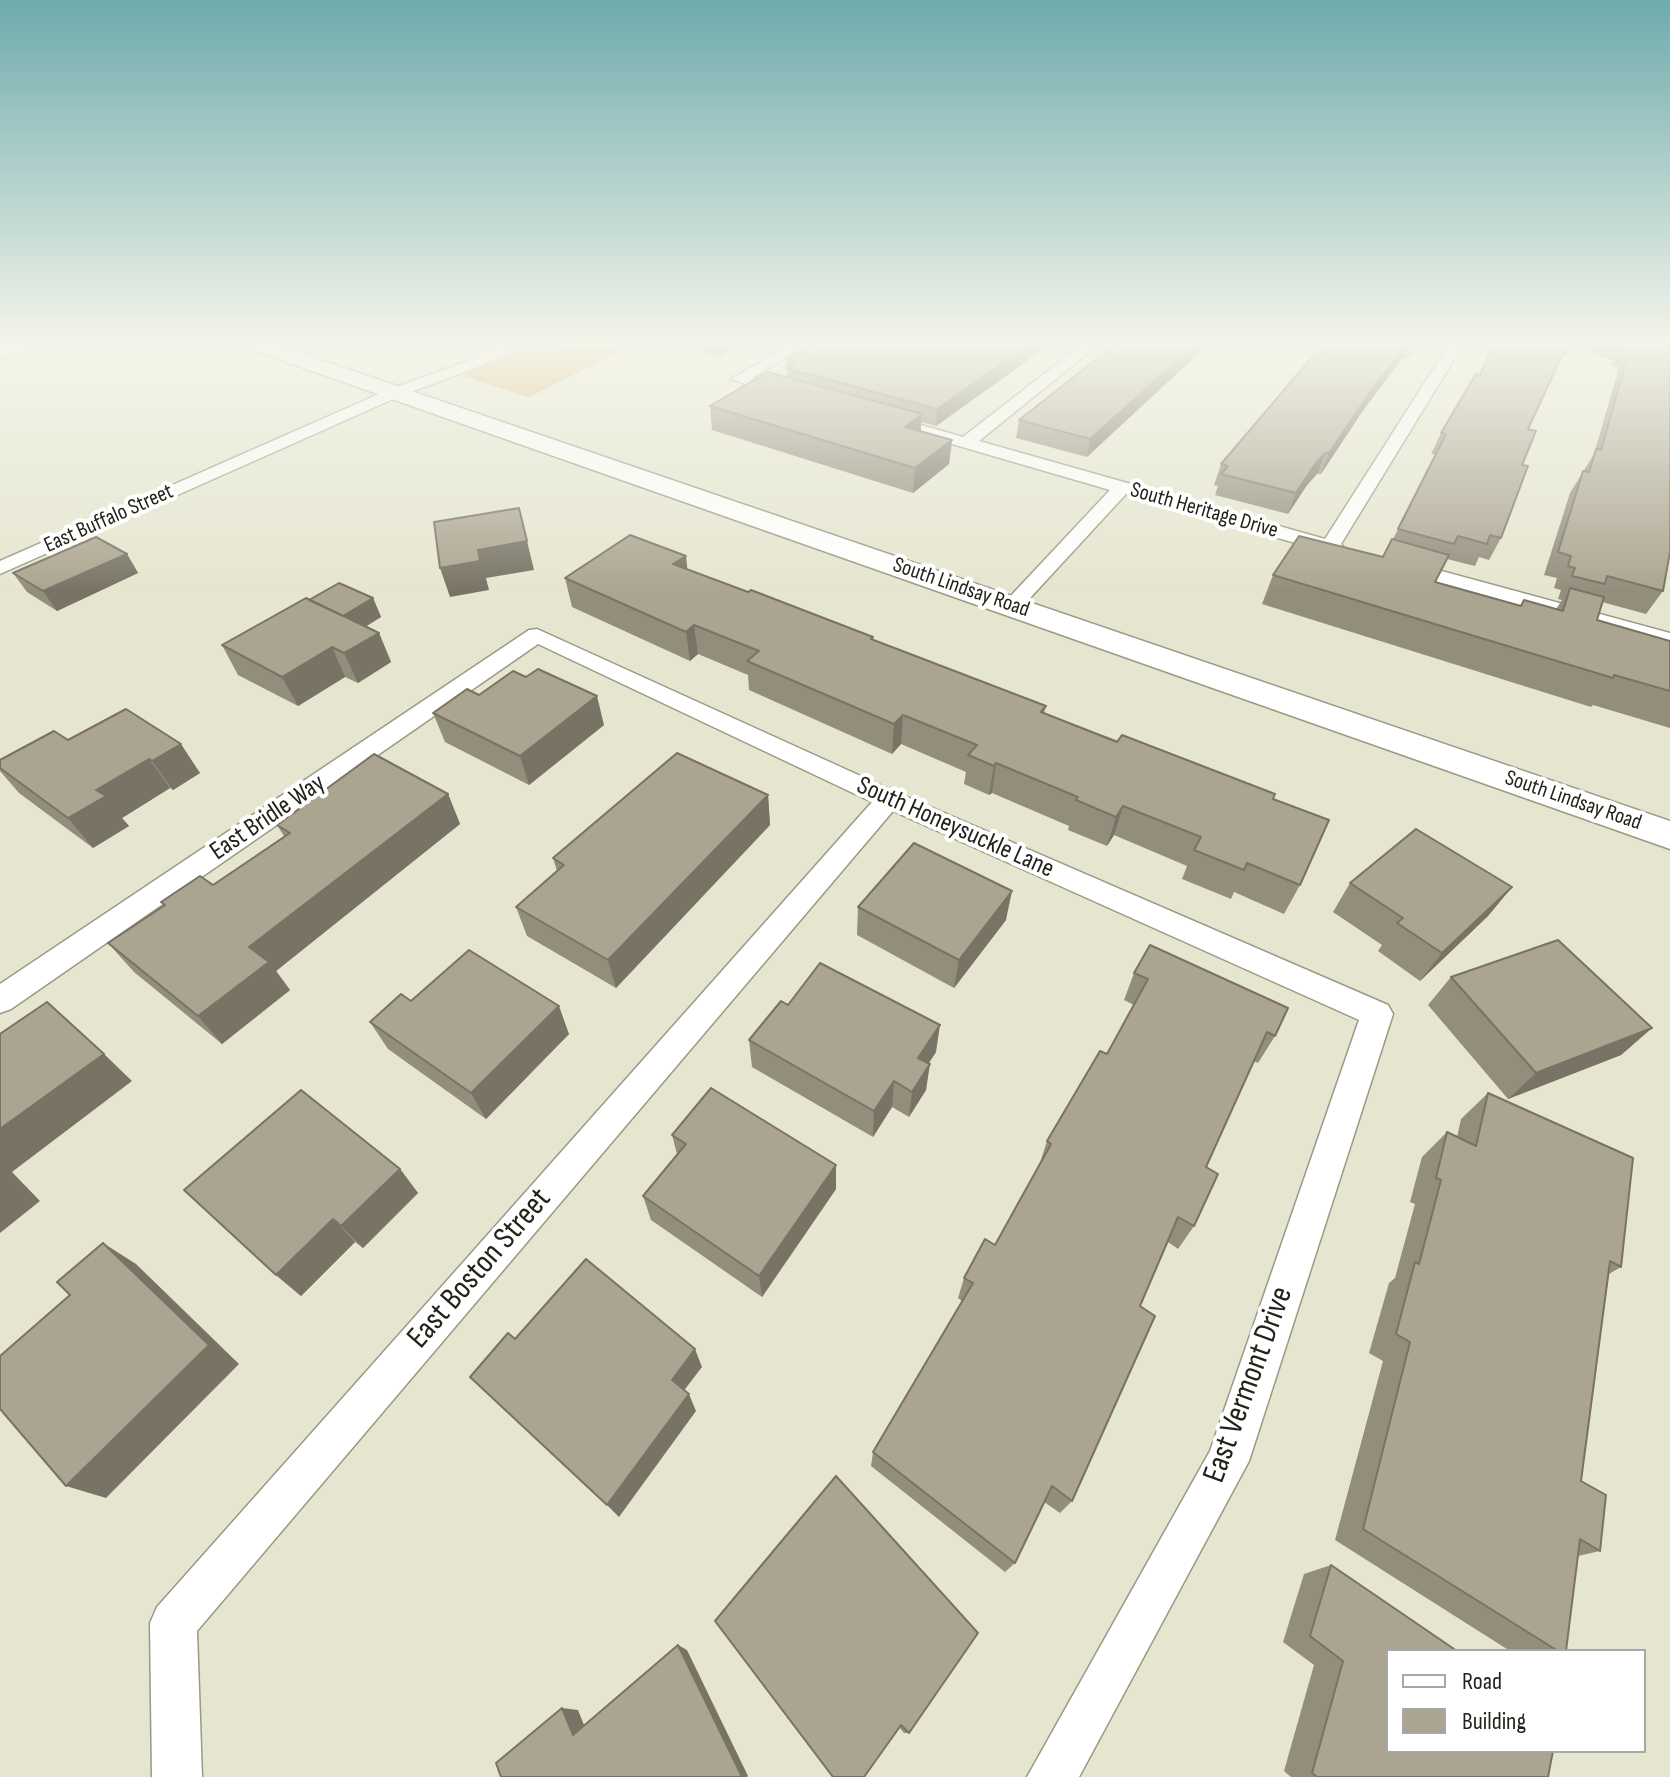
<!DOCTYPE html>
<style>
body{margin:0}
#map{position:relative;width:1670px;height:1777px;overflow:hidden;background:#e6e6d0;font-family:"Sofia Sans Condensed",sans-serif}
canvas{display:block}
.legend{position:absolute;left:1386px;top:1649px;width:260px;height:104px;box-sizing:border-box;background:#fff;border:2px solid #a7a7a4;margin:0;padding:10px 14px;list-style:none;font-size:24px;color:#23231b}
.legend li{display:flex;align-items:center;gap:16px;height:40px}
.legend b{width:40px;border:2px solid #a7a7a4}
</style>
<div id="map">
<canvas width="1670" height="1777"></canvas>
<ul class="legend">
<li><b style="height:10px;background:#fff"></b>Road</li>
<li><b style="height:22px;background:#aba490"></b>Building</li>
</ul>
</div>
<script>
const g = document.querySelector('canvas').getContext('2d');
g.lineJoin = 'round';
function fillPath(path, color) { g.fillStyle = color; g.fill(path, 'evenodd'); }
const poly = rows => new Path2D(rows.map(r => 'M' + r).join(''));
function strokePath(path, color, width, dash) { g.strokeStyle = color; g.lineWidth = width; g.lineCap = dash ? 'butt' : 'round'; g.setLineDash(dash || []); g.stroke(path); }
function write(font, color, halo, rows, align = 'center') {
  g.font = font + ' "Sofia Sans Condensed",sans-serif'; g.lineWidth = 8; g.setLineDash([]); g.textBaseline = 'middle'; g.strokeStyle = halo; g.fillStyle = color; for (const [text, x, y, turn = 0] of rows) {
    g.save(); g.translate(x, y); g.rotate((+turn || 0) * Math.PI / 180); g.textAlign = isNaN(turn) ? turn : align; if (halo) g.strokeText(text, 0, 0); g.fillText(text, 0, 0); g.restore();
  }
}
const green = poly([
 [597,345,621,351,529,397,461,376,517,350,541,352]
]);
const minor = poly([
 [504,343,522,343,483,365,400,396,0,574,0,561,388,390,473,359,504,343],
 [793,343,810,343,752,378,794,390,794,396,782,396,731,379,793,343],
 [1084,343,1100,343,979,441,1325,539,1450,343,1464,343,1341,544,1344,548,1341,552,1323,551,1126,494,1019,610,1005,610,1002,606,1005,602,1110,490,880,423,878,420,886,415,963,437,1084,343],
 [1401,560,1670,633,1670,647,1394,570,1391,566,1394,562,1401,560],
 [537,629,898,793,1388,1005,1393,1014,1249,1461,1079,1777,1027,1777,1210,1451,1359,1020,893,811,197,1631,202,1777,152,1777,150,1623,157,1607,872,802,538,644,11,1009,0,1013,0,984,529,630,537,629]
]);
const secondary = poly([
 [13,343,43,343,40,347,0,360,0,347,13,343],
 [241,343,271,343,1670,821,1670,849,244,347,241,343]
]);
const wall = poly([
 [667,343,745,343,718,357],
 [1052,343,936,426,921,422,921,431,952,440,949,464,913,493,712,430,710,406,787,377,787,360],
 [1117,343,1087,457,1016,438,1019,420],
 [1328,343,1418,343,1407,359,1403,358,1364,409,1321,474,1317,474,1307,485,1288,514,1215,495,1218,486,1214,485,1221,464],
 [1494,343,1670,343,1663,591,1646,614,1602,602,1597,620,1670,641,1670,728,1593,705,1591,707,1262,604,1273,575,1383,557,1393,539,1436,455,1431,454,1441,433,1479,375],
 [1572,346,1613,361,1611,366,1619,367,1594,454,1570,493,1544,575,1557,578,1554,588,1561,590,1558,599,1562,600,1556,609,1524,600,1520,606,1435,582,1447,559,1475,566,1479,557,1489,560,1501,538,1522,465,1528,429,1561,356,1566,357],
 [127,554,138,573,57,611,27,592,13,573],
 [687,570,873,637,873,640,1046,706,1044,713,1273,799,1300,885,1284,914,1234,892,1231,899,1182,879,1187,866,1114,835,1107,846,1068,830,1069,826,992,793,989,795,964,784,966,772,901,744,892,754,749,690,748,675,698,654,690,661,572,607,565,578],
 [373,598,381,617,366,626,379,633,391,662,358,683,345,677,298,706,238,675,222,645,309,599],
 [479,695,604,725,529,785,445,742,433,713],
 [126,709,200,773,173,790,170,788,122,818,129,826,93,848,19,793,0,771,0,760,68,740],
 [448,794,460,824,276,971,290,990,222,1044,134,972,108,943,164,906,161,902,213,885,284,836,277,825],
 [768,795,770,825,616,988,527,936,516,907,557,871,553,858],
 [1350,883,1512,887,1488,916,1420,981,1378,951,1382,945,1333,912],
 [858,907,1006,920,954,988,857,935],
 [1134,973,1275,1036,1258,1063,1254,1061,1206,1167,1194,1226,1178,1249,1168,1242,1140,1306,1072,1501,1060,1513,1044,1502,1015,1563,1005,1572,871,1466,873,1452,962,1301,958,1298,964,1278,995,1245,1039,1166,1047,1141,1107,1054,1134,1005,1124,1000],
 [1451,977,1652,1028,1621,1055,1508,1099,1428,1005],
 [411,1001,569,1034,486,1119,388,1049,370,1022],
 [788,1005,936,1052,929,1063,926,1090,909,1117,892,1107,873,1137,752,1067,749,1040],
 [1488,1093,1621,1267,1609,1274,1581,1481,1600,1551,1578,1556,1566,1651,1510,1651,1335,1540,1383,1361,1369,1353,1389,1283,1395,1278,1415,1204,1410,1202,1422,1157,1447,1132,1457,1137,1461,1119],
 [672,1135,836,1165,836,1189,762,1297,651,1220,643,1196,677,1154],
 [400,1169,418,1193,363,1248,355,1242,301,1296,276,1275],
 [836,1476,909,1733,904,1733,899,1727],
 [1331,1565,1548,1777,1291,1777,1284,1771,1314,1665,1283,1642,1304,1574]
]);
const shadedWall = poly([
 [717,343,745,343,718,357],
 [1031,343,1052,343,936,426,937,409],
 [1197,343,1210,343,1087,457,1090,439],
 [1408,343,1409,343,1403,358,1364,409,1321,474,1329,453,1372,389],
 [1414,343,1418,343,1407,359],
 [922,414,920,438,905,427],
 [952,440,949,464,913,493,915,468],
 [1325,453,1317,474,1307,485,1288,514,1296,493,1315,464],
 [527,541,534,570,486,578,489,590,450,597,440,568,478,550],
 [127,554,138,573,57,611,43,591],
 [686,556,689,584,673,564],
 [373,598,381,617,349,637,340,617],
 [694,625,698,654,690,661,686,632],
 [379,633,391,662,358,683,344,653],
 [332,647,345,677,298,706,282,677],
 [597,696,604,725,529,785,520,756],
 [903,715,901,744,892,754,894,724],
 [181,744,200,773,173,790,152,761],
 [149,759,170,788,122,818,129,826,93,848,68,818,96,790],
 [996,763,992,793,989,795,994,766],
 [448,794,460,824,276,971,290,990,222,1044,198,1016,249,947],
 [768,795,770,825,616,988,608,960],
 [1123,806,1114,835,1107,846,1116,817],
 [1512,887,1488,916,1420,981,1442,953],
 [1012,891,1006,920,954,988,959,960],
 [559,1006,569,1034,486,1119,471,1093],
 [940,1025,936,1052,914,1084,918,1058],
 [1652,1028,1621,1055,1508,1099,1536,1073],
 [104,1054,132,1081,12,1172,40,1201,0,1233,0,1129],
 [930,1064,926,1090,909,1117,912,1092],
 [894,1081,892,1107,873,1137,874,1111],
 [836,1165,836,1189,762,1297,759,1276],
 [400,1169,418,1193,363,1248,341,1226],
 [333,1219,355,1242,301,1296,276,1275],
 [103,1243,136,1264,239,1364,106,1498,66,1486],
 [695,1349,702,1367,679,1397,672,1380],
 [689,1394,696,1411,619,1517,607,1505],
 [678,1645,687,1650,748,1776,747,1777,742,1777],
 [562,1708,578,1710,588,1735,573,1735]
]);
const building = poly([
 [815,343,1031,343,937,409,786,368,796,362,787,360,815,343],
 [1117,343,1197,343,1090,439,1019,420,1117,343],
 [1328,343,1408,343,1372,389,1329,453,1325,453,1315,464,1296,493,1221,474,1228,466,1221,464,1313,356,1316,357,1328,343],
 [1494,343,1568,343,1528,429,1536,431,1522,465,1528,466,1501,538,1490,535,1487,544,1458,536,1454,544,1398,529,1446,434,1441,433,1476,374,1480,375,1494,343],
 [1623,343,1670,343,1670,552,1663,591,1607,576,1605,584,1572,576,1575,568,1568,566,1571,556,1558,552,1583,471,1589,472,1596,449,1601,450,1630,348,1622,346,1623,343],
 [768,372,922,414,905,427,952,440,915,468,710,406,768,372],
 [519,508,527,541,478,550,480,561,440,568,434,522,519,508],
 [630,535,686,556,673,564,748,592,751,590,873,637,871,639,1046,706,1041,712,1117,742,1122,735,1275,794,1273,799,1329,820,1300,885,1247,863,1244,870,1194,850,1201,837,1123,806,1116,817,1076,800,1078,797,996,763,994,766,968,755,977,745,903,715,894,724,747,661,759,651,694,625,686,632,565,578,630,535],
 [1299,536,1383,557,1392,539,1449,555,1435,582,1521,606,1524,600,1563,611,1570,588,1604,597,1597,620,1670,641,1670,691,1614,675,1613,678,1273,575,1299,536],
 [96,537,127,554,43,591,13,573,96,537],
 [339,583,373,598,343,616,309,600,339,583],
 [306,598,379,633,344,653,332,647,282,677,222,645,306,598],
 [538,669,597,696,520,756,433,713,467,689,479,695,513,671,526,677,538,669],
 [126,709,181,744,152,761,149,759,96,790,106,796,68,818,0,768,0,760,54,731,68,740,126,709],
 [677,753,768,795,608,960,516,907,564,865,553,858,677,753],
 [374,754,448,794,249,947,269,962,198,1016,108,943,165,905,161,902,200,876,213,885,290,833,277,825,374,754],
 [1416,829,1512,887,1442,953,1397,923,1403,918,1350,883,1416,829],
 [914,843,1012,891,959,960,858,907,914,843],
 [1558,940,1652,1028,1536,1073,1451,977,1558,940],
 [1150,945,1288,1008,1275,1036,1267,1032,1206,1167,1218,1174,1194,1226,1178,1217,1140,1306,1155,1316,1072,1501,1052,1486,1015,1563,873,1452,973,1283,964,1278,985,1239,995,1245,1051,1144,1047,1141,1100,1051,1107,1054,1148,979,1134,973,1150,945],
 [469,950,559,1006,471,1093,370,1022,401,994,411,1001,469,950],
 [820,963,940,1025,918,1058,930,1064,912,1092,894,1081,874,1111,749,1040,781,1001,788,1005,820,963],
 [47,1002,104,1054,0,1129,0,1034,47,1002],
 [711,1088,836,1165,759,1276,643,1196,686,1144,672,1135,711,1088],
 [301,1090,400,1169,341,1226,333,1219,276,1275,184,1190,301,1090],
 [1488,1093,1633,1158,1621,1267,1610,1261,1581,1481,1606,1495,1600,1551,1580,1539,1566,1651,1558,1651,1363,1529,1410,1342,1396,1334,1415,1262,1419,1264,1441,1180,1436,1178,1447,1132,1476,1146,1488,1093],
 [103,1243,209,1345,66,1486,0,1409,0,1356,70,1295,57,1282,103,1243],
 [586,1259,695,1349,672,1380,689,1394,607,1505,470,1377,508,1333,515,1339,586,1259],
 [836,1476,978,1633,909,1733,901,1725,864,1777,833,1777,715,1621,836,1476],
 [1331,1565,1457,1651,1388,1651,1388,1751,1553,1751,1548,1777,1317,1777,1312,1773,1343,1661,1310,1636,1331,1565],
 [678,1645,742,1777,501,1777,496,1763,562,1708,573,1735,678,1645]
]);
const farStreetnames = [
 ["South Heritage Drive",1204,511,16],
 ["East Buffalo Street",109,519,-24],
 ["South Lindsay Road",961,588,19],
 ["South Lindsay Road",1573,801,19]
];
const streetNames = [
 ["East Bridle Way",268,818,-34],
 ["South Honeysuckle Lane",955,828,24]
];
const nearStreetnames = [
 ["East Boston Street",480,1269,-49],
 ["East Vermont Drive",1249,1385,-70]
];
fillPath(green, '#dfa966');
strokePath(minor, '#999985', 3);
strokePath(secondary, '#999985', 3);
fillPath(minor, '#fff');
fillPath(secondary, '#fff');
fillPath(wall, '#938d7c');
fillPath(shadedWall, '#787365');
fillPath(building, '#aba490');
strokePath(building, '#787365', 2);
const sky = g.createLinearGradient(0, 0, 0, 592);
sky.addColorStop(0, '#6eabad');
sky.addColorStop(0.58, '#f4f4ea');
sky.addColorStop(1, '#f4f4ea00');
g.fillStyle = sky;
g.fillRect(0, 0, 1670, 592);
write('22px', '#23231b', '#fff', farStreetnames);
write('26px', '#23231b', '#fff', streetNames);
write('32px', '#23231b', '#fff', nearStreetnames);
</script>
